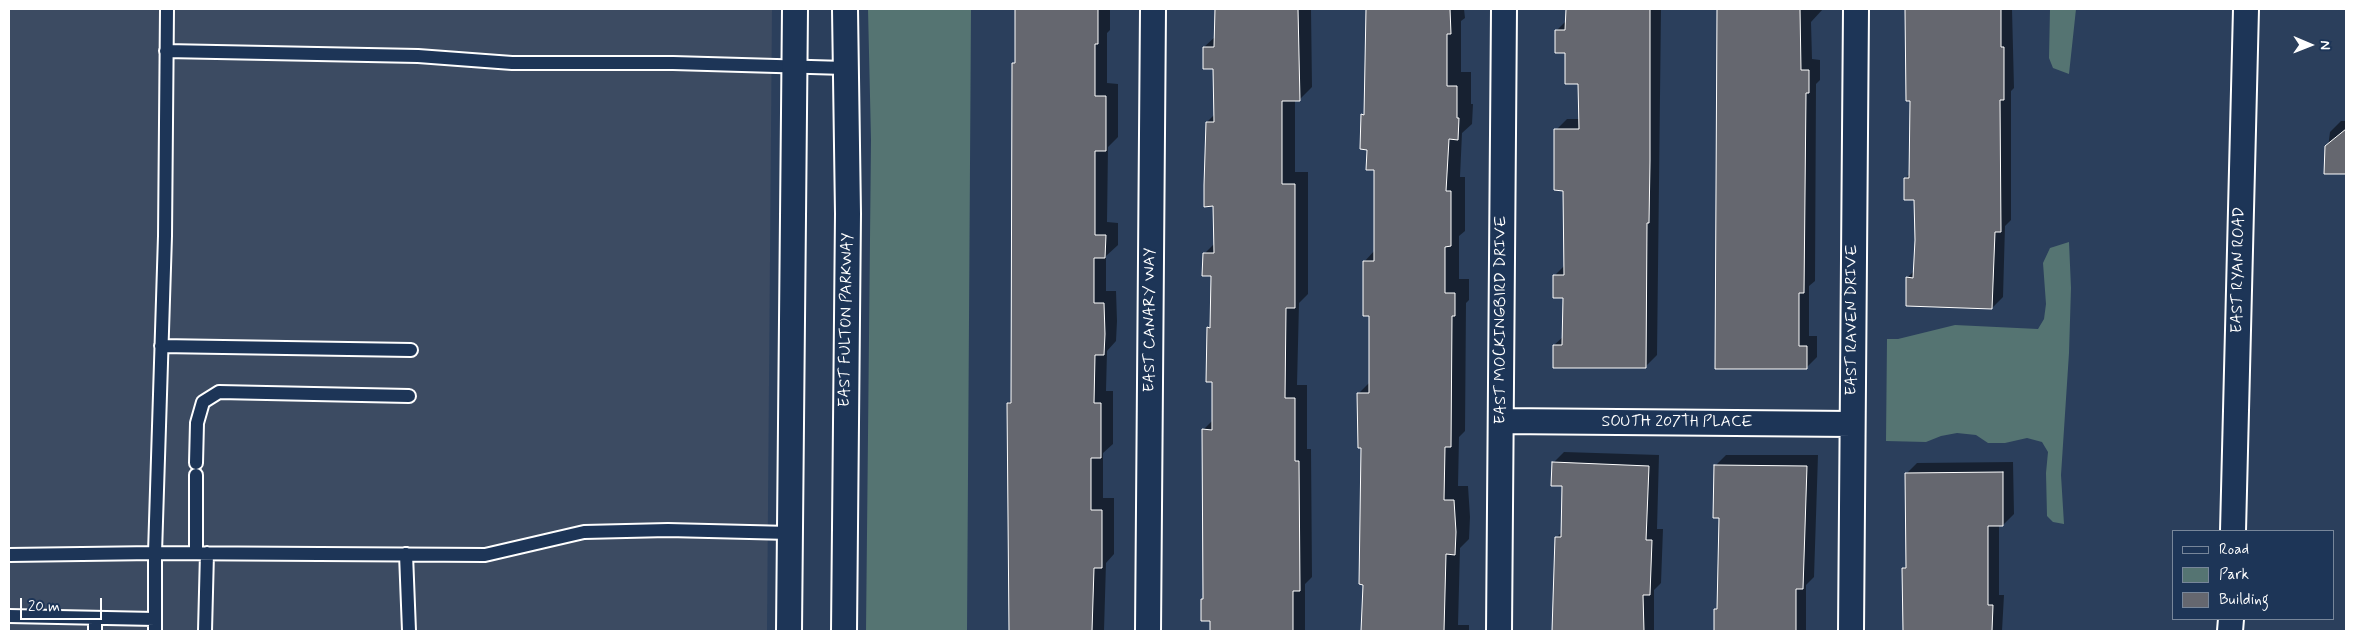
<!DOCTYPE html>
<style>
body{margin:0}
#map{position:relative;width:2355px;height:640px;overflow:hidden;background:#2b3f5c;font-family:Mynerve,sans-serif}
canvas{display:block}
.frame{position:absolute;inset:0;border:10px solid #fff;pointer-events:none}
.legend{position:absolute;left:2172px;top:530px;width:162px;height:90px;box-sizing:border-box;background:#1d3557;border:1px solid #77869a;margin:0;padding:6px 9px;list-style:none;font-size:15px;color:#fff}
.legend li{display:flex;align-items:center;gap:10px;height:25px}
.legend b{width:25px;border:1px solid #77869a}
.north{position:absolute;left:2285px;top:20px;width:50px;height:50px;-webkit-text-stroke:4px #1d3557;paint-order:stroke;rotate:91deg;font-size:14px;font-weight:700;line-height:20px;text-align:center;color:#fff}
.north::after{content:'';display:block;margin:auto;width:18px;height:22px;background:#fff;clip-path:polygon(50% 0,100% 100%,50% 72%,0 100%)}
.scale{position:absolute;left:20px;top:598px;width:82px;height:22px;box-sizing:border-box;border:2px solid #fff;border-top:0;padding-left:6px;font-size:15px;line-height:18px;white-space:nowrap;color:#fff;-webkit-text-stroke:4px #1d3557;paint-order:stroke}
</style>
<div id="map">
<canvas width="2355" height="640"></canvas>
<div class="frame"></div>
<ul class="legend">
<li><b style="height:6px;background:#1d3557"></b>Road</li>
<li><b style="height:14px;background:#557472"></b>Park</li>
<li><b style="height:14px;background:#65676f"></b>Building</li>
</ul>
<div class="north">N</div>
<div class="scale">20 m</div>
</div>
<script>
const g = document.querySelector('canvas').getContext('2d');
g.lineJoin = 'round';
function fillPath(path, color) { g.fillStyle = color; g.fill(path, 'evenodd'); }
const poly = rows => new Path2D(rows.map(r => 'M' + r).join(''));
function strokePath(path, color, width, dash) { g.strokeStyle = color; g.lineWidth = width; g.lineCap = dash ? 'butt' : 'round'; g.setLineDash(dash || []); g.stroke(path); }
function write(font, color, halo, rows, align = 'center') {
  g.font = font + ' Mynerve,sans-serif'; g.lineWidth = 4.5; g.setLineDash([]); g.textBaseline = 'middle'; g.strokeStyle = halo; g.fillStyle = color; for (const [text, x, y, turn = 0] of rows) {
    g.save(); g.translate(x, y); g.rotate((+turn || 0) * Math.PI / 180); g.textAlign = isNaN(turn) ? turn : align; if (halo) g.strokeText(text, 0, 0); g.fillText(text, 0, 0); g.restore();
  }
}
const built = poly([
 [9,9,772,9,767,631,9,631]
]);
const green = poly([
 [868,9,971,9,967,631,866,631,871,140],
 [2050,9,2076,9,2069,74,2053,68,2049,58],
 [2069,242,2071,288,2069,353,2061,475,2064,524,2053,522,2047,516,2046,473,2048,452,2042,442,2027,438,2005,443,1988,443,1976,435,1957,433,1941,436,1926,442,1886,441,1887,339,1898,339,1955,325,2038,329,2044,319,2046,304,2043,263,2050,248]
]);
const shadow = poly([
 [1016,9,1110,9,1110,30,1107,33,1107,83,1118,84,1118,137,1108,147,1107,222,1118,223,1118,245,1106,256,1106,291,1116,291,1117,321,1116,341,1107,351,1106,391,1113,391,1113,444,1103,453,1103,498,1114,498,1114,554,1106,563,1104,631,1010,631,1008,403,1012,400,1013,64,1016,61],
 [1216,9,1311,9,1312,87,1299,100,1295,100,1295,172,1308,172,1308,294,1299,303,1297,385,1307,385,1307,449,1311,449,1312,577,1305,584,1305,631,1211,631,1211,620,1202,599,1205,597,1203,430,1213,420,1213,381,1209,328,1212,325,1212,274,1204,254,1215,243,1214,205,1207,122,1215,114,1215,67,1204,47,1216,36],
 [1368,9,1464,9,1465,18,1461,21,1461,72,1471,72,1471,104,1473,104,1472,124,1462,133,1460,177,1465,177,1465,231,1459,236,1459,279,1469,279,1469,300,1466,303,1465,431,1459,437,1458,486,1468,486,1470,517,1469,539,1460,548,1458,625,1469,625,1469,631,1363,631,1365,583,1363,447,1358,394,1370,382,1371,314,1364,262,1375,250,1375,169,1363,115,1366,112],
 [1567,9,1661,9,1657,355,1646,366,1554,345,1564,336,1564,297,1554,276,1565,265,1564,189,1556,130,1567,119,1580,119,1580,83,1556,31,1567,20],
 [1718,9,1823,9,1811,22,1812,59,1820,60,1820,80,1816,84,1815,281,1809,286,1809,336,1817,336,1817,357,1806,368,1716,368],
 [1907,9,2012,9,2014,88,2011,91,2011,220,2005,226,2003,297,1992,308,1907,278,1915,270,1916,199,1906,178,1910,173,1911,99],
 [2341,121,2346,121,2346,173,2325,172,2330,132],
 [1564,452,1659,455,1657,529,1663,529,1661,583,1654,590,1654,631,1554,631,1556,538,1562,532,1564,485,1553,463],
 [1726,455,1818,455,1814,577,1806,585,1806,631,1818,631,1715,631,1715,610,1718,606,1720,517,1715,466],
 [2013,462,2014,514,2003,525,1999,525,1999,595,2004,595,2002,631,1905,631,1904,568,1907,565,1906,474,1917,463]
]);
const building = poly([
 [1015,9,1098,9,1098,44,1095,44,1095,96,1106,96,1106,151,1095,151,1095,235,1106,235,1105,258,1094,258,1094,303,1104,303,1105,334,1104,355,1095,355,1094,403,1101,403,1101,458,1091,458,1091,510,1102,510,1102,568,1094,568,1092,631,1009,631,1007,403,1011,403,1012,63,1015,63,1015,9],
 [1215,9,1298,9,1300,101,1282,101,1282,184,1295,184,1295,308,1286,308,1285,398,1295,398,1295,461,1299,461,1300,591,1293,591,1293,631,1210,631,1210,621,1201,621,1201,599,1203,599,1202,429,1212,430,1212,382,1206,382,1207,327,1210,328,1211,276,1202,276,1203,253,1214,253,1213,206,1204,207,1204,185,1206,122,1214,122,1213,69,1203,69,1203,47,1214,47,1215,9],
 [1366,9,1450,9,1451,34,1447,34,1447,86,1457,86,1457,118,1459,118,1458,140,1449,139,1446,191,1451,191,1451,246,1445,247,1445,293,1455,293,1455,316,1452,316,1451,447,1445,447,1444,500,1454,500,1456,532,1455,555,1446,554,1444,631,1361,631,1363,585,1359,584,1361,448,1358,448,1357,393,1369,393,1369,316,1363,316,1363,261,1374,261,1374,170,1366,170,1367,150,1360,149,1361,114,1364,115,1366,9],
 [1566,9,1650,9,1650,161,1649,223,1647,223,1646,368,1553,368,1553,345,1562,345,1563,298,1553,298,1553,275,1564,275,1563,191,1554,190,1554,129,1579,129,1578,84,1565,84,1565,53,1555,53,1555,30,1565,30,1566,9],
 [1717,9,1800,9,1801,70,1809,70,1809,93,1806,93,1804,293,1799,293,1799,346,1807,346,1807,369,1715,369,1717,9],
 [1905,9,2001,9,2001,47,2004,47,2004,100,2000,100,2001,232,1995,232,1992,309,1906,306,1906,277,1913,278,1915,240,1914,200,1904,200,1904,178,1909,178,1910,101,1906,101,1905,9],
 [2346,129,2346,174,2324,174,2325,146,2346,129],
 [1552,462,1649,466,1646,540,1652,540,1650,595,1643,595,1644,631,1552,631,1555,537,1561,537,1562,486,1551,486,1552,462],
 [1714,465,1807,466,1803,589,1796,589,1796,631,1714,631,1714,609,1717,609,1719,518,1713,518,1714,465],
 [2003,472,2003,526,1988,526,1988,605,1993,605,1992,631,1903,631,1902,568,1906,568,1905,473,2003,472]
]);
const service = poly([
 [166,51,418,56,512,63,673,63,845,68],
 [161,346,411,350],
 [196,463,197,423,203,402,219,392,409,396],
 [196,553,196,475],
 [406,554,409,631],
 [9,555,155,553,165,236,167,9],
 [9,616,155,619,155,553,485,555,584,532,668,530,790,533],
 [155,619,155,631],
 [95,631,95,618],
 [205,631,207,553]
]);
const minor = poly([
 [1501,421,1852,424],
 [2233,531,2246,9],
 [789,631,795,9],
 [844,631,848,214,845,9],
 [1148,631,1153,9],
 [1499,631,1504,9],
 [1851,631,1856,9],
 [2230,631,2231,619]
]);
const streetNames = [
 ["EAST RYAN ROAD",2239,270,-89],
 ["EAST FULTON PARKWAY",847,320,-89],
 ["EAST CANARY WAY",1151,320,-90],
 ["EAST MOCKINGBIRD DRIVE",1502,320,-90],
 ["EAST RAVEN DRIVE",1853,320,-90],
 ["SOUTH 207TH PLACE",1677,423]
];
fillPath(built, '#3c4b62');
fillPath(green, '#557472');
fillPath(shadow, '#0007');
fillPath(building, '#65676f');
strokePath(building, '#fff', 1);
strokePath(service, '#fff', 16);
strokePath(minor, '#fff', 28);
strokePath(service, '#1d3557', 12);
strokePath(minor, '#1d3557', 24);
write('16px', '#fff', '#1d3557', streetNames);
</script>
